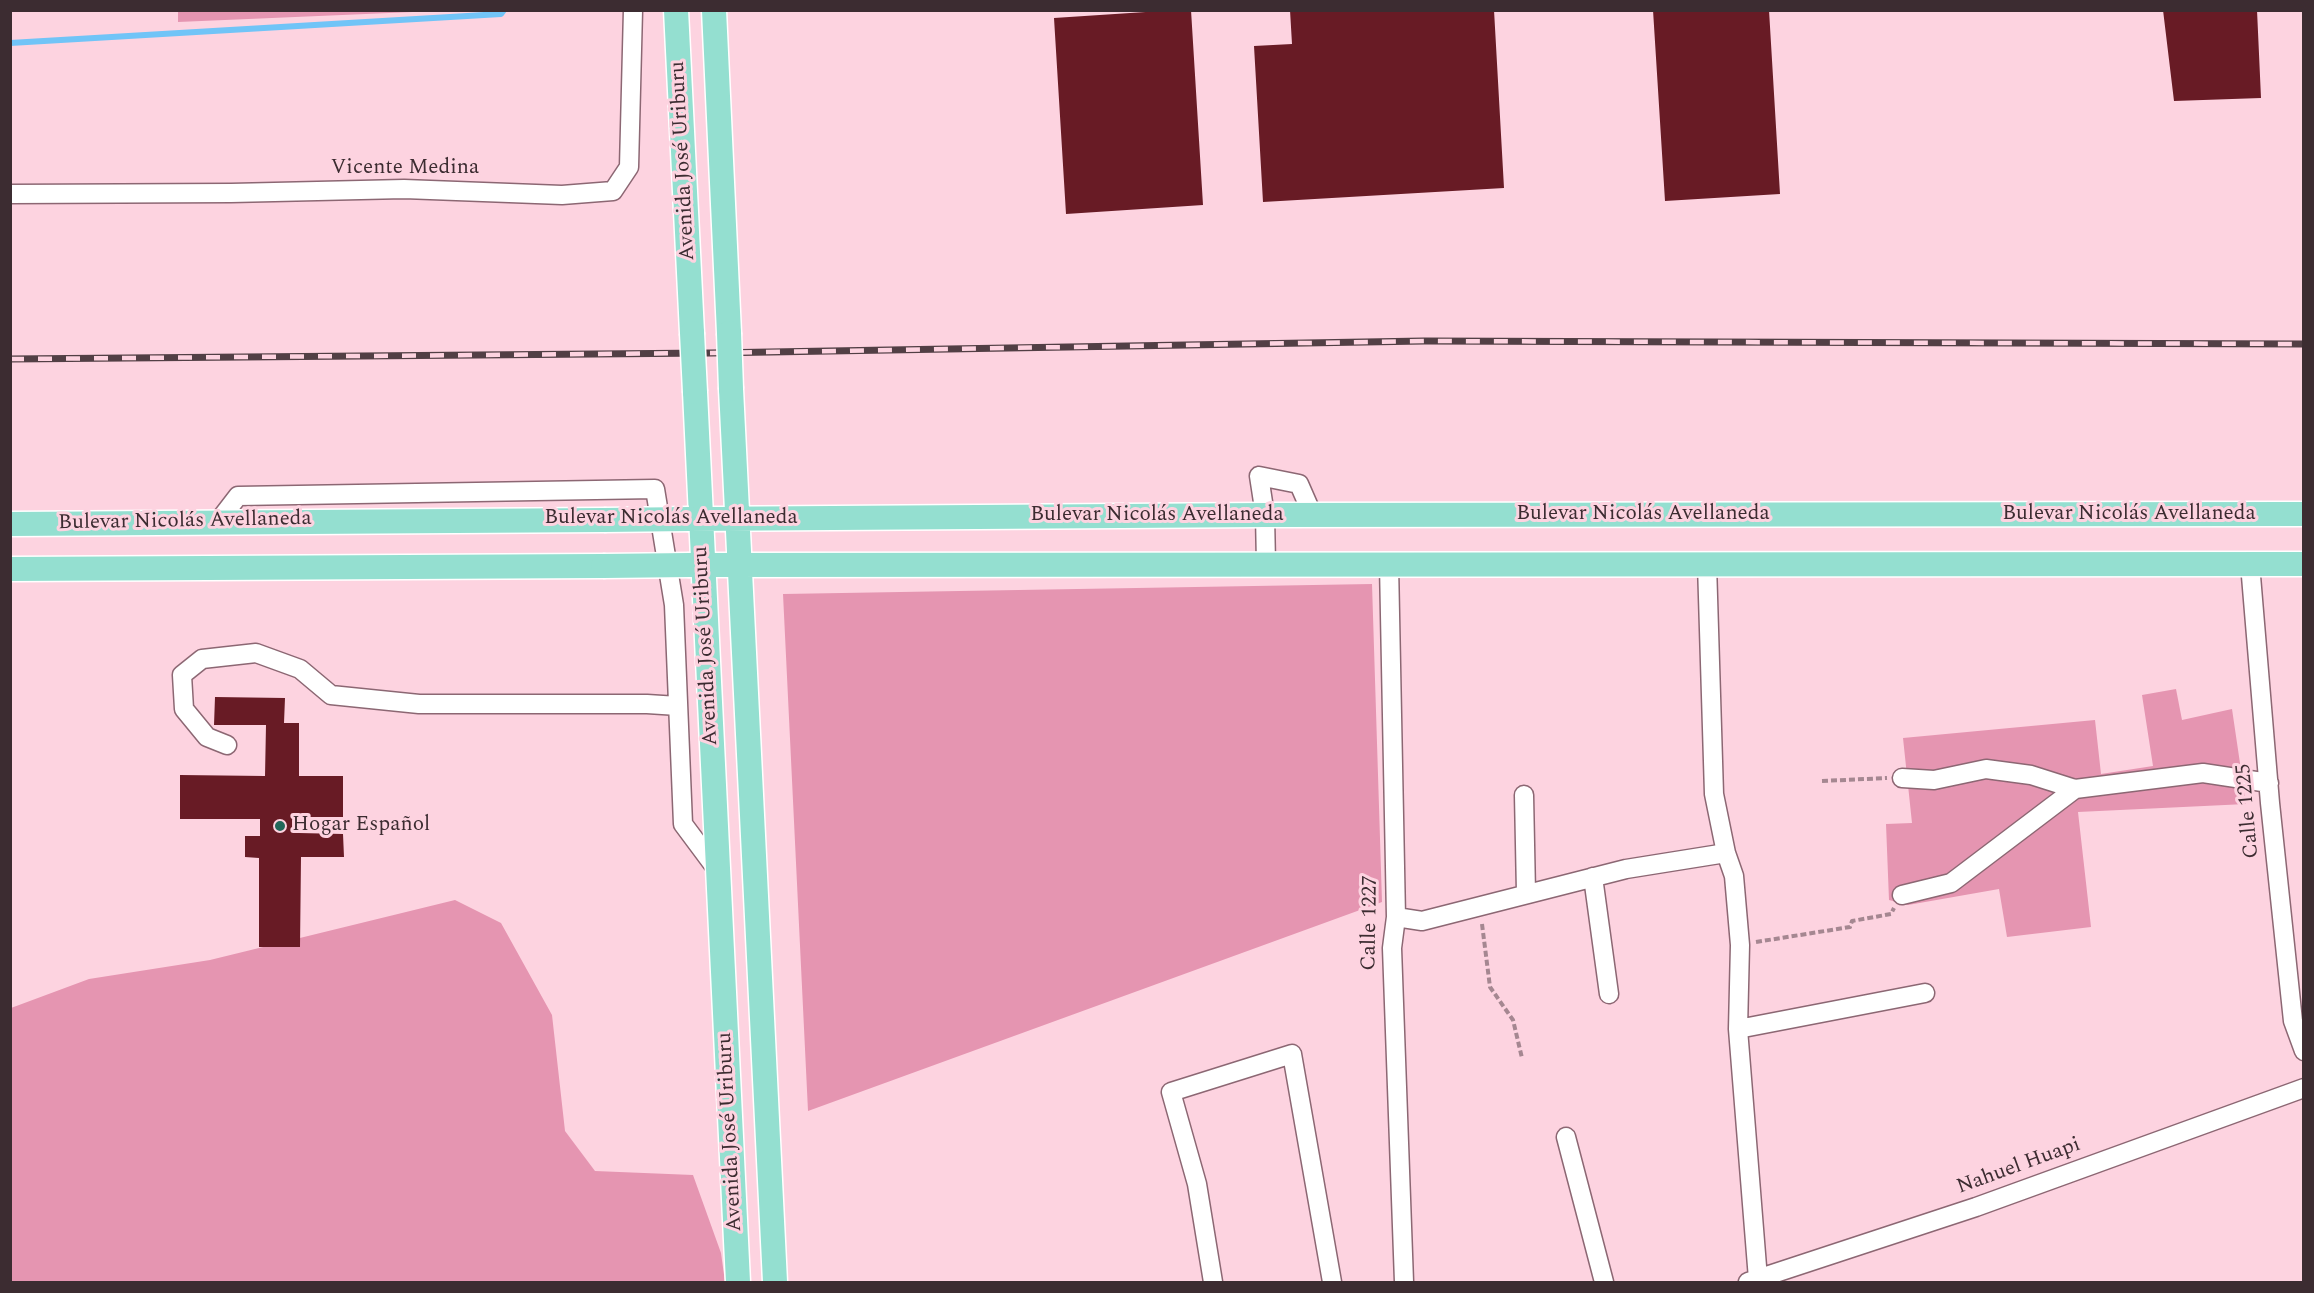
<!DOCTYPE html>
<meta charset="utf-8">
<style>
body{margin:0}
#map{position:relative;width:2314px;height:1293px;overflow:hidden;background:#fdd3e0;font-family:Spectral,serif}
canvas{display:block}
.frame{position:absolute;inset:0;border:12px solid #3c2c31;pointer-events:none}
</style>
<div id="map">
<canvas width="2314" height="1293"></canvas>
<div class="frame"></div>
</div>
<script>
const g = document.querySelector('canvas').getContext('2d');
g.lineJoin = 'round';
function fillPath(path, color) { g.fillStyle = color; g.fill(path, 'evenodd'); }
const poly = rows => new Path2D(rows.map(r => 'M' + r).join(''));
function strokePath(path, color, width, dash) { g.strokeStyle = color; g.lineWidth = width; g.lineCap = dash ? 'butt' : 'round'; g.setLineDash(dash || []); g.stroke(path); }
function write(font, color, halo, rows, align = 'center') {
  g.font = font + ' Spectral,serif'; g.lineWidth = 6; g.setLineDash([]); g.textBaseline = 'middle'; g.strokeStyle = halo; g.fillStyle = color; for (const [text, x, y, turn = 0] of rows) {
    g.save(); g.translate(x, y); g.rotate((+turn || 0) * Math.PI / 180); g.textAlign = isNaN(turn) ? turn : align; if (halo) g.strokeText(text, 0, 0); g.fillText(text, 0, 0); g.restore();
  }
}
const green = poly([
 [178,10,436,10,436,11,178,22],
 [1372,584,1382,902,808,1111,783,594],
 [2176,689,2182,720,2232,709,2246,804,2078,812,2091,927,2007,937,1999,889,1908,905,1889,900,1886,824,1912,823,1903,738,2095,720,2101,774,2153,766,2142,695],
 [455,900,501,923,552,1015,565,1131,595,1171,693,1175,721,1253,725,1282,11,1282,11,1008,89,979,210,960]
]);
const stream = poly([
 [10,43,501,14,504,10]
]);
const building = poly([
 [1176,10,1191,10,1203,205,1066,214,1054,18],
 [1290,10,1494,10,1504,188,1263,202,1254,46,1292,44],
 [1653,10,1769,10,1780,194,1665,201],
 [2163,10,2257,10,2261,98,2174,101],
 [215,697,285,698,284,723,299,723,299,776,343,776,343,817,300,817,299,833,343,834,344,857,301,857,300,947,259,947,259,858,245,857,245,836,260,836,260,819,180,819,180,775,265,776,266,725,214,725]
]);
const path = poly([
 [1822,781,1887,778],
 [1482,924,1490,987,1513,1020,1522,1058],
 [1756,942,1850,927,1852,921,1891,914,1894,908]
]);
const minor = poly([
 [10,194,231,193,404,189,562,195,613,191,629,167,633,10],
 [218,522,238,496,655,489,674,605,683,824,718,871],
 [1266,564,1265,515,1259,476,1299,484,1313,516],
 [1389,564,1396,917,1392,948,1404,1282],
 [1707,564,1714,794,1726,853,1734,876,1740,945,1738,1029,1758,1279],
 [2250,564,2270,803,2293,1021,2304,1051],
 [227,745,207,737,184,709,182,675,202,659,256,653,300,669,331,695,419,704,647,704,678,706],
 [1902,778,1934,780,1986,769,2031,775,2075,789],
 [1524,795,1526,893],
 [1593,877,1609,994],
 [1902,895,1951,883,2075,789,2203,773,2269,783],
 [1396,917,1422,921,1626,869,1726,853],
 [1738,1029,1925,993],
 [1566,1137,1604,1282],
 [1213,1282,1197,1184,1171,1092,1292,1054,1332,1282],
 [1748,1282,1976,1207,2304,1088]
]);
const major = poly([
 [676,10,692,333],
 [714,10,729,333],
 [731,389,775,1282],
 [695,392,738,1282],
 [689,519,1265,515,2304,514],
 [10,524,604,520],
 [690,565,2304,564],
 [10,569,603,566]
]);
const rail = poly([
 [10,359,711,353,1424,341,2304,344]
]);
const majorBridge = poly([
 [692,333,695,392],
 [729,333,731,389],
 [604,520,689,519],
 [603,566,690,565]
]);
const markers = [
 [280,826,6,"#22675a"]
];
const streetNames = [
 ["Avenida José Uriburu",684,161,-93],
 ["Vicente Medina",405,169],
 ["Bulevar Nicolás Avellaneda",1643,515],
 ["Bulevar Nicolás Avellaneda",2129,515],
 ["Bulevar Nicolás Avellaneda",1157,516],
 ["Bulevar Nicolás Avellaneda",671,519],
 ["Bulevar Nicolás Avellaneda",185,522,-1],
 ["Avenida José Uriburu",707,646,-93],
 ["Calle 1225",2249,811,-95],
 ["Calle 1227",1371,923,-89],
 ["Avenida José Uriburu",731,1132,-93],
 ["Nahuel Huapi",2019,1167,-20]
];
const poiNames = [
 ["Hogar Español",292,826]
];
fillPath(green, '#e595b1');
strokePath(stream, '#71c4f7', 6);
fillPath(building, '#681b25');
strokePath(minor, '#8c6773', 21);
strokePath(major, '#fff', 27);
strokePath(path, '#a58791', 4, [6, 3]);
strokePath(minor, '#fff', 18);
strokePath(major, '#94dfd0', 24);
strokePath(rail, '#523f45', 7);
strokePath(rail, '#fdd3e0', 4.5, [14]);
strokePath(majorBridge, '#fff', 27, []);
strokePath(majorBridge, '#94dfd0', 24);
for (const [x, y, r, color] of markers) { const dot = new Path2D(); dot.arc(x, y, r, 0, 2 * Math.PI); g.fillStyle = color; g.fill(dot); strokePath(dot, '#fdd3e0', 2); }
write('21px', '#3c2c31', '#fdd3e0', streetNames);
write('21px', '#3c2c31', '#fdd3e0', poiNames, 'left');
</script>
